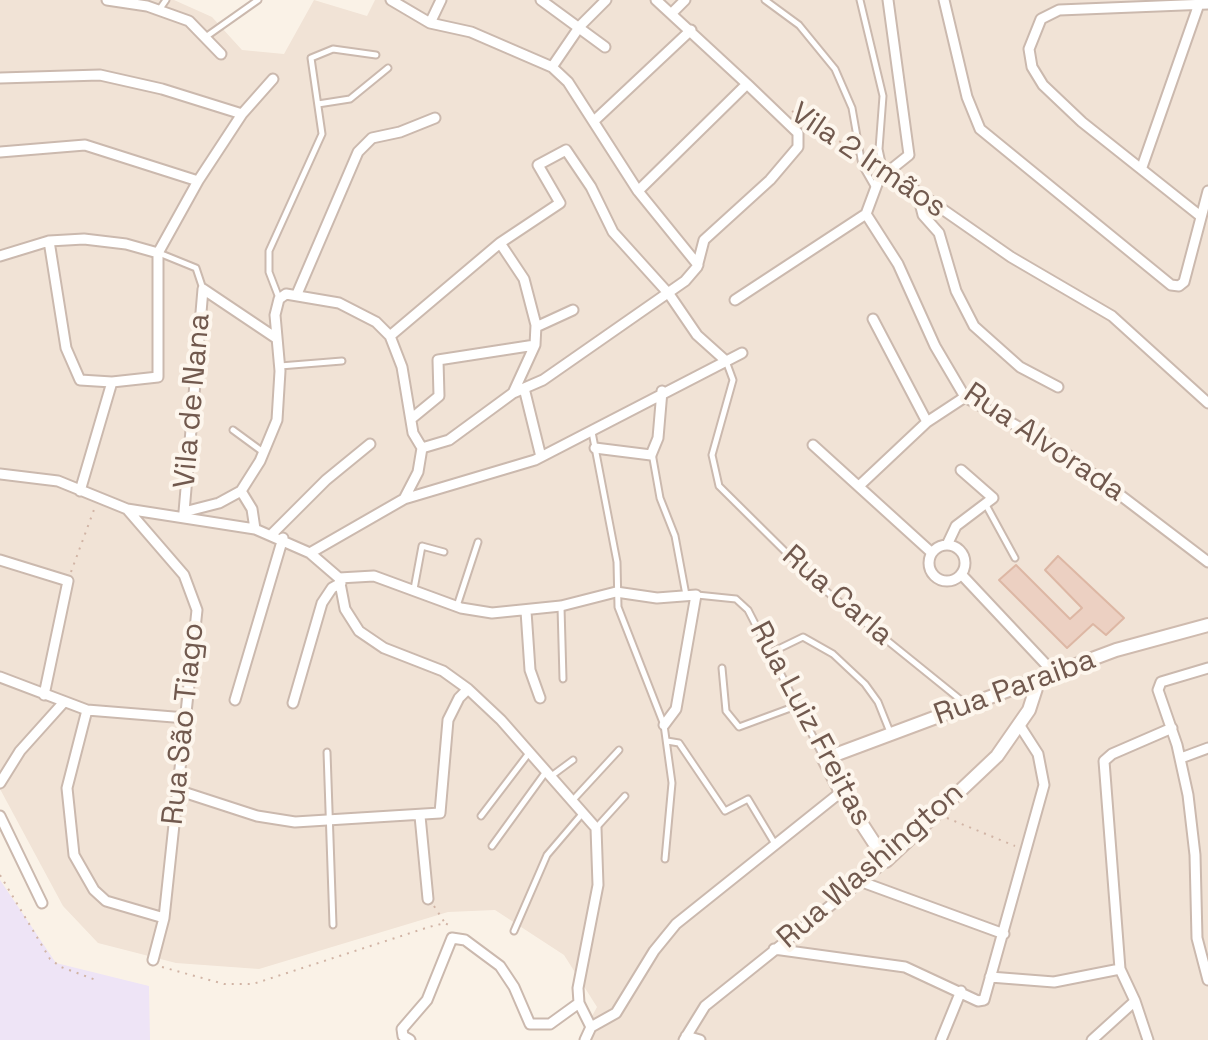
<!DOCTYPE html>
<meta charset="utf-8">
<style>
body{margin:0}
canvas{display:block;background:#faf2e7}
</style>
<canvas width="1208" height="1040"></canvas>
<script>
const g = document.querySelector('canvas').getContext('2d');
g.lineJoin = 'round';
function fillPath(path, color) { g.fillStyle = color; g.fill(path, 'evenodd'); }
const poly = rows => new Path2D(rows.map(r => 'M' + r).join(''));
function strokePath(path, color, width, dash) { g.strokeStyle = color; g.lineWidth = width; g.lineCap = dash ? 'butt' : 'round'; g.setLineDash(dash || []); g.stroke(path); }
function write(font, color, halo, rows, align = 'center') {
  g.font = font + ' "Space Grotesk",sans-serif'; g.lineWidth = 8; g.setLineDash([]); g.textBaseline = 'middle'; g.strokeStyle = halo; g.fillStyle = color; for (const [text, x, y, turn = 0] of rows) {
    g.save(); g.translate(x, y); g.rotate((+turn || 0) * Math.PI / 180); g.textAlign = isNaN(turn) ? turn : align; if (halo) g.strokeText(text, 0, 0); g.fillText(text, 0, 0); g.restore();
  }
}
const residential = poly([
 [0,0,174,0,212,17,242,50,284,54,314,0,367,16,375,0,1208,0,1208,1040,579,1040,597,1007,564,955,495,910,448,912,259,969,176,963,98,943,63,906,0,789]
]);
const education = poly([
 [0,880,56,963,149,986,150,1040,0,1040]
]);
const building = poly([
 [1058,556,1124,618,1106,635,1093,624,1067,648,999,580,1016,565,1070,619,1082,608,1045,570,1058,556]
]);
const path = poly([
 [792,111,850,148],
 [71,572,95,507],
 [947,818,1015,846],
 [0,875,50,959,61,967,96,980],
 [434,906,445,923],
 [162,967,224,984,253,984,429,927,445,923,450,926]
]);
const lane = poly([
 [765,0,799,25,835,69,852,108,862,165,874,186],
 [860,0,883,96,879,149,883,168],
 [159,10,166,0],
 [207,36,258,0],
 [318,104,350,99,388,68],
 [159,253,196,268,203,289],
 [279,298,269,272,269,251,322,134,311,58,333,49,376,55],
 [726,361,733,380,712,455,719,486,821,587,967,705],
 [280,366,342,361],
 [233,430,263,452],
 [592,432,617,562,618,607,664,725,672,783,665,859],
 [652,453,660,498,675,536,686,595],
 [986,505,1015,558],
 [414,589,422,546,444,552],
 [697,595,736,599,748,610,824,758],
 [457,606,478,542],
 [561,607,563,679],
 [770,653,803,637,833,654,865,684,878,702,890,732],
 [722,668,726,711,739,727,796,706],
 [667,741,679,743,725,811,748,799,775,844],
 [327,752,333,925],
 [550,777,573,760],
 [572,801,619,750],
 [481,816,529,753],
 [596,828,625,796],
 [492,846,545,773],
 [514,931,547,855,582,814]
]);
const street = poly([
 [107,0,147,6,189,21,221,54],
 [391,0,430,23,471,32,552,67,568,82,638,191,698,265],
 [541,0,605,47],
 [944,0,967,97,980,129,1171,285,1179,286,1184,282,1208,191],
 [672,13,685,0],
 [430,23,441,0],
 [552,67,580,26,606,0],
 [0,78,100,75,162,89,242,114],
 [594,121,691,30],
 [0,152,85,145,198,181],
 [1142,167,1199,4],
 [889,172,1011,257,1112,316,1208,403],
 [638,191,747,84,656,0],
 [918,195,923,215,939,233,956,291,974,326,1020,367,1058,387],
 [866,214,898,264,935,346,965,397,1065,453,1208,562],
 [1199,215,1082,122,1043,85,1032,67,1029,49,1041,19,1059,10,1208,4],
 [49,241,66,348,80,380,112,382,158,377,158,253,198,181,242,114,273,79],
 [500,243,524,279,536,325,535,345,513,393],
 [0,256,49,241,84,239,126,244,158,253],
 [297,294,358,152,372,138,400,132,435,118],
 [735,300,866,214,879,179,909,155,888,0],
 [873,319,927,422],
 [536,327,573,310],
 [390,336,500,243,560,203,538,165,566,150,591,187,613,232,669,294,697,335,726,361],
 [524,388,541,457],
 [411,419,439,396,438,360,535,345],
 [813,445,932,553],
 [422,448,449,440,513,393,543,380,685,281,697,267,704,240,770,180,798,147,798,133,747,84],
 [595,448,651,455,658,438,662,391],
 [0,474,58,481,127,509,255,529,310,553,339,578],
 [859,486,927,422,965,397],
 [80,491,112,382],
 [241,491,252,509,255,529],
 [404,499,418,472,422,448],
 [127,509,184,575,197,610,164,918,153,960],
 [184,512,203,289,276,338],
 [184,516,184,512,219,503,241,491,260,461,277,420,280,371,275,315,279,299,286,294,339,303,376,322,390,336,402,367,413,433,422,448],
 [271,535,326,480,370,444],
 '929 563a18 18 0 1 1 36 0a18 18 0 1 1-36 0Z',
 [947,545,956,526,993,498,961,470],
 [310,553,404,499,535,460,742,353],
 [0,560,68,581,44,695],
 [961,574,1054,673],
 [339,578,345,609,359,631,384,648,443,671,468,689,501,720,596,828,598,885,578,988,579,1003,591,1027,585,1040],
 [339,578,374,576,461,608,492,613,561,606,616,592,657,598,696,595,676,709,664,725],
 [526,611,530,670,540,698],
 [1208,668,1161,682,1158,690,1177,745,1188,795,1195,855,1197,938,1208,980],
 [0,677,87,710,186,718],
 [235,700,283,538],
 [293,703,322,603,332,588,341,583],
 [87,710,67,788,74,855,94,890,106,901,164,918],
 [1181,758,1208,748],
 [0,783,20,751,64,702],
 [177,790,257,816,295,822,440,813,448,720,459,698,468,689],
 [0,816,42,903],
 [420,816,428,899],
 [862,882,1004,934],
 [774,949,905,967,978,1001,984,1000,1044,785,1038,754,1020,726],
 [990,977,1054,982,1120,969],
 [1135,1001,1148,1040],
 [591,1027,616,1013,654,951,676,924,841,792],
 [686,1036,700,1040],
 [410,1040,403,1036,402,1029,427,1000,452,938,465,940,500,966,514,987,530,1024,550,1024,579,1003],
 [684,1040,705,1006,886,861],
 [941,1040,961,991],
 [1092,1040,1135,1001,1120,969,1104,761,1112,754,1172,728]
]);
const secondary = poly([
 [1039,679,1029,710,997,756,886,861,841,792,824,759,1116,650,1208,625]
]);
const streetNames = [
 ["Vila 2 Irmãos",868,161,34],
 ["Vila de Nana",193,401,-85],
 ["Rua Alvorada",1044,443,34],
 ["Rua Carla",837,596,41],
 ["Rua Paraiba",1015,688,-20],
 ["Rua São Tiago",184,724,-84],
 ["Rua Luiz Freitas",810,724,62],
 ["Rua Washington",871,866,-41]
];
fillPath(residential, '#f1e3d6');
fillPath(education, '#eee4f6');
fillPath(building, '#ecd0c2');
strokePath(building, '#ddb7a4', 2);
strokePath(lane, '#cbb9ae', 9);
strokePath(street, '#cbb9ae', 13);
strokePath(secondary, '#cfbbaf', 16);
strokePath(path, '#d1b4a5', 2, [2, 6]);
strokePath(lane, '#fff', 5);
strokePath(street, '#fff', 9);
strokePath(secondary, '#fff', 12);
write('30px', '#71594e', '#fdf6ed', streetNames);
</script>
